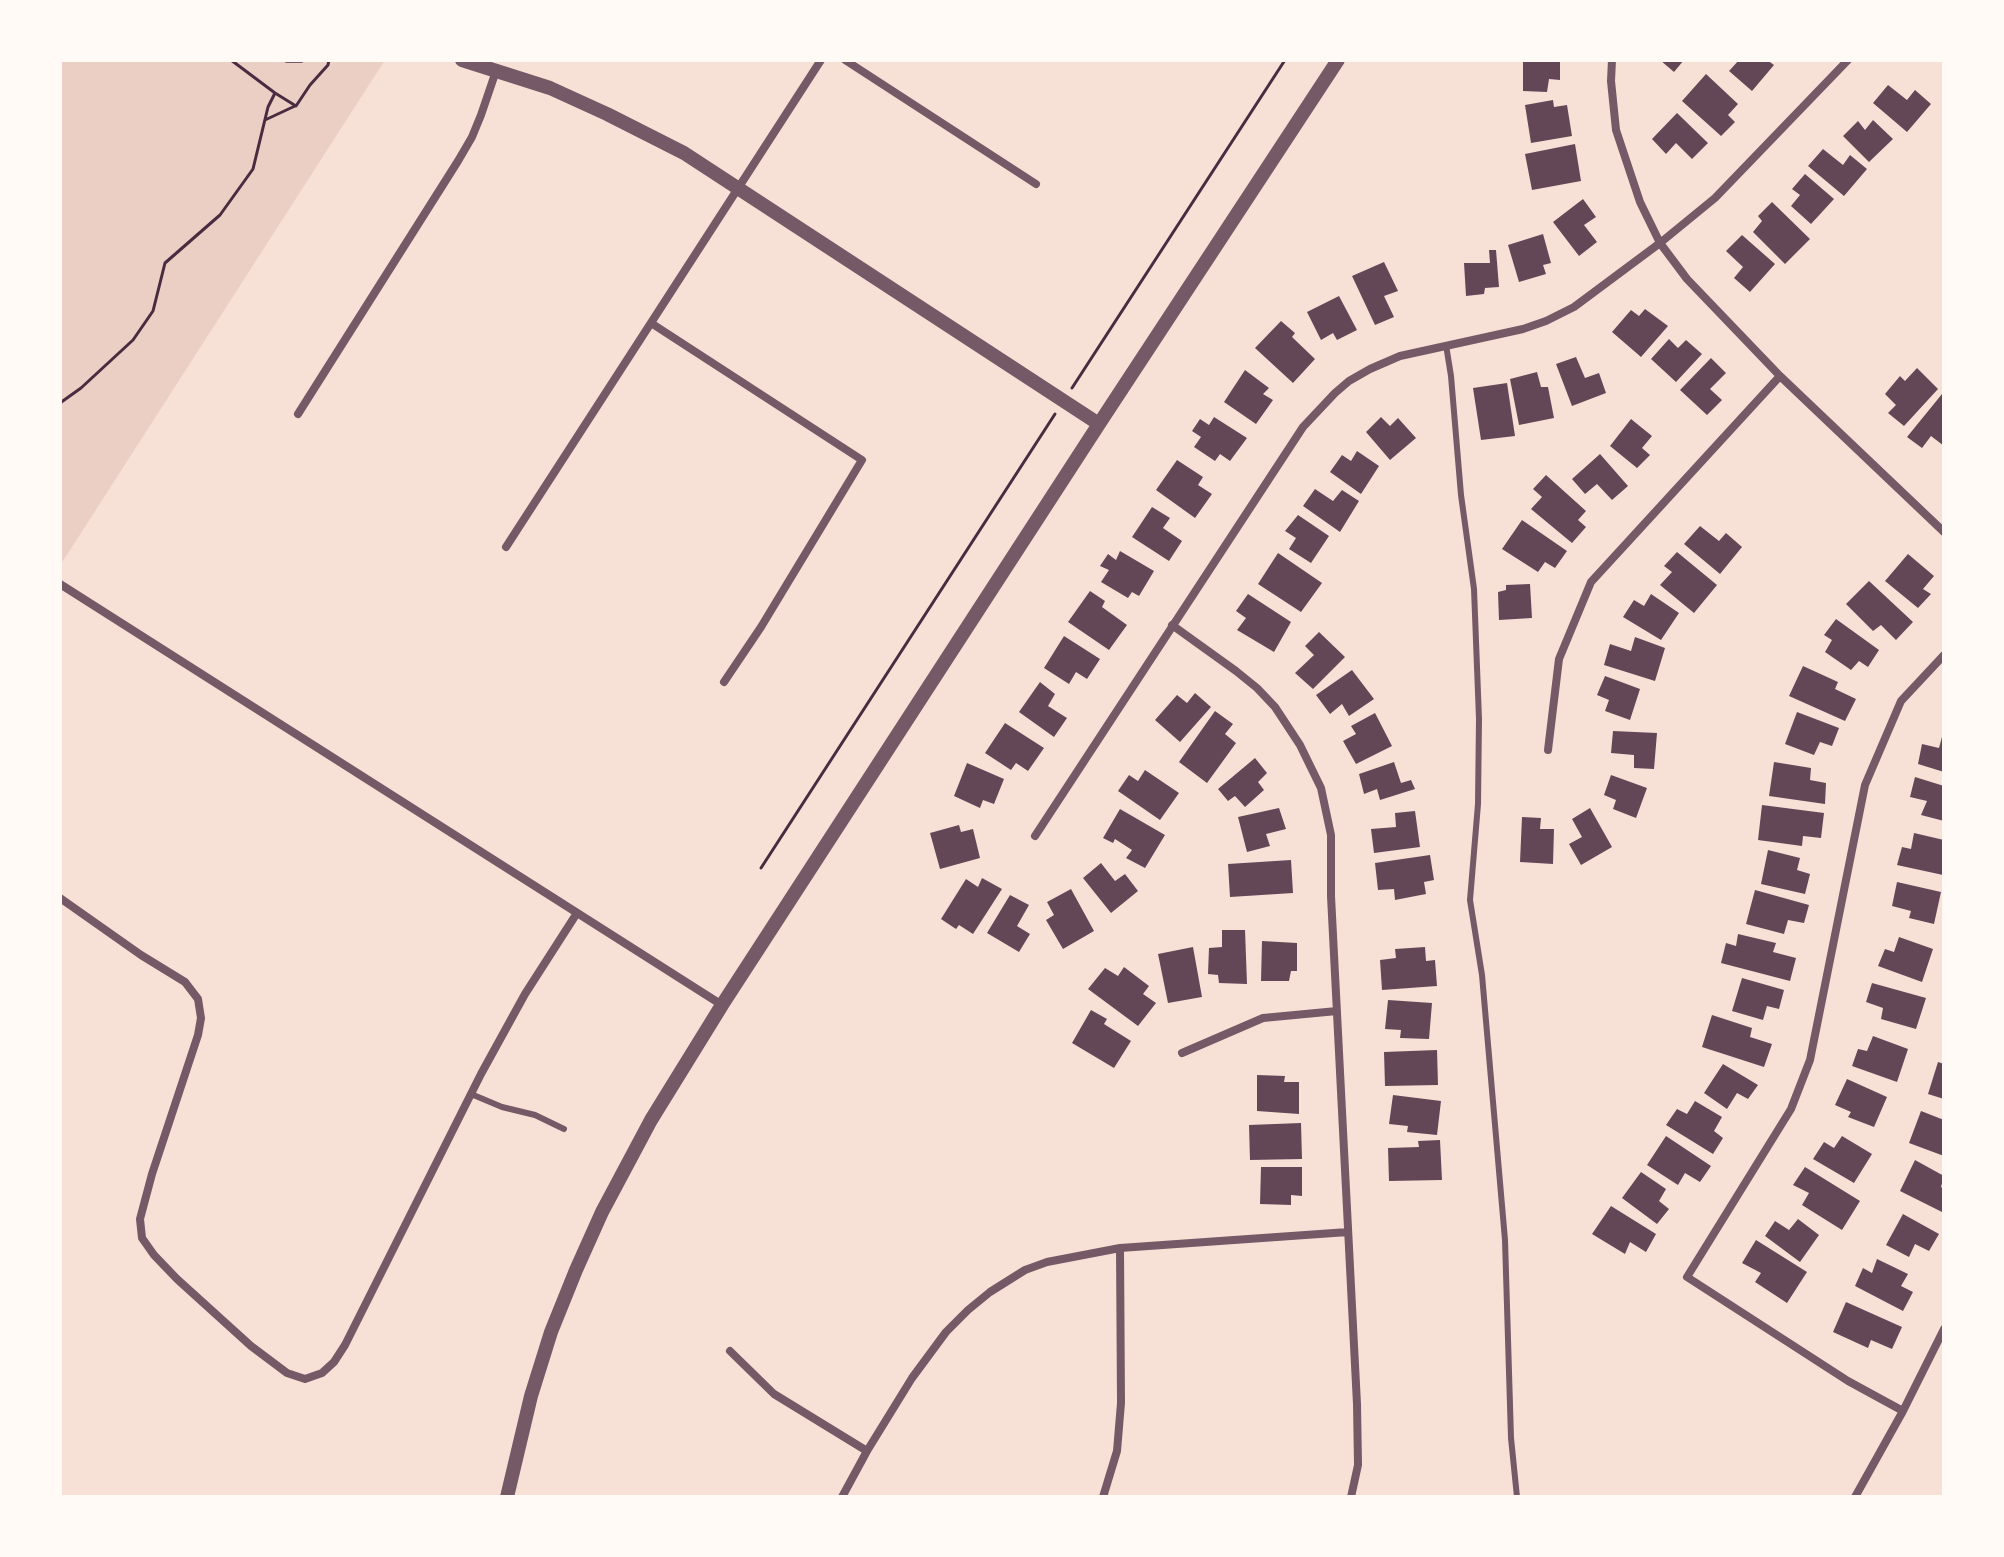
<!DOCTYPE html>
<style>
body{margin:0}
#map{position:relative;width:2004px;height:1557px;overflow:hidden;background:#f7e1d7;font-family:"DejaVu Sans",sans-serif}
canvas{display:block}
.frame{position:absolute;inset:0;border:62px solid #fffaf5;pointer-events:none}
</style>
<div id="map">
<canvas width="2004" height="1557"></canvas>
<div class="frame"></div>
</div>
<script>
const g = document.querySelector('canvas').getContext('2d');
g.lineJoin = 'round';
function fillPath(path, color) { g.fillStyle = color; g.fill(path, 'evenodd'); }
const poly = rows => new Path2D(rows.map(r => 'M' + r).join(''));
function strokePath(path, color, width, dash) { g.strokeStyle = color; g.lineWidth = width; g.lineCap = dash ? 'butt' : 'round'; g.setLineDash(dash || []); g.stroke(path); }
const green = poly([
 [60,60,385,60,63,561,60,559]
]);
const building = poly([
 [1523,60,1560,60,1560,80,1549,79,1547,92,1523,91],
 [1660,60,1684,60,1674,72],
 [1739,60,1767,60,1774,65,1752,91,1729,71],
 [1706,74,1738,104,1728,115,1735,122,1721,136,1682,101],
 [1888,85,1907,100,1915,90,1931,104,1907,132,1873,103],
 [1553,100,1554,107,1567,105,1572,136,1531,143,1525,105],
 [1677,113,1708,143,1692,159,1676,143,1666,154,1652,139],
 [1873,120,1893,139,1869,162,1843,136,1858,121,1865,130],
 [1575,144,1581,181,1532,190,1525,154],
 [1823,149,1843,165,1850,155,1867,169,1844,196,1808,166],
 [1805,174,1834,199,1811,224,1791,206,1800,195,1792,189],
 [1583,199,1596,217,1584,225,1597,242,1579,256,1553,222],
 [1772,202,1810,239,1785,264,1753,232,1762,221,1758,216],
 [1543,234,1551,263,1543,265,1546,274,1519,282,1508,245],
 [1742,235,1775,264,1750,292,1734,278,1743,267,1726,251],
 [1489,250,1496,250,1499,287,1485,288,1484,294,1466,296,1464,263,1490,263],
 [1384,262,1398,291,1384,296,1394,317,1375,325,1352,276],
 [1339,296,1357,330,1337,340,1333,333,1321,340,1307,312],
 [1645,309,1668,326,1641,357,1612,332,1631,310,1639,316],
 [1281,321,1295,333,1292,337,1315,359,1293,383,1255,348],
 [1669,339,1678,348,1686,340,1702,354,1676,382,1651,359],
 [1576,357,1585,378,1599,373,1606,393,1572,406,1556,364],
 [1711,358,1726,373,1710,389,1722,400,1707,415,1680,390],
 [1917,368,1938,389,1904,426,1888,413,1896,405,1885,394,1900,376,1905,381],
 [1245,370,1269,388,1263,394,1273,400,1256,424,1224,402],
 [1537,372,1541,387,1548,387,1554,418,1519,425,1510,379],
 [1507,383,1515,436,1481,440,1473,388],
 [1942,394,1944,396,1944,446,1931,436,1922,448,1907,437],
 [1214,417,1247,438,1230,461,1220,454,1215,461,1194,447,1201,437,1192,431,1200,419,1209,425],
 [1381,417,1390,426,1398,418,1416,438,1390,460,1366,432],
 [1631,419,1652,436,1642,448,1650,455,1637,468,1610,446],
 [1357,451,1379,466,1361,494,1330,472,1342,455,1351,461],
 [1600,454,1628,486,1612,500,1597,484,1585,494,1572,479],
 [1177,460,1203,477,1198,485,1212,494,1195,518,1156,490],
 [1546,475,1586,511,1578,520,1586,527,1572,543,1531,509,1542,497,1533,489],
 [1315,489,1333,501,1342,490,1359,501,1340,532,1303,506],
 [1152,507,1170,518,1163,528,1182,541,1169,561,1132,537],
 [1298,515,1329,536,1311,563,1289,549,1296,538,1285,531],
 [1522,520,1567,551,1555,568,1545,562,1538,572,1502,549],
 [1700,526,1719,541,1726,533,1742,547,1720,574,1684,544],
 [1120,551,1154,571,1139,596,1132,592,1128,598,1101,582,1109,570,1100,566,1108,554,1116,560],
 [1677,552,1717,585,1694,613,1660,585,1672,572,1664,566],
 [1278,553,1322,583,1301,612,1258,584],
 [1908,554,1934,576,1923,589,1931,594,1918,608,1885,581],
 [1869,581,1913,622,1896,640,1881,625,1873,631,1846,604],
 [1530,584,1532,618,1499,620,1498,592,1506,590,1506,585],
 [1090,591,1105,601,1102,607,1127,625,1109,650,1068,622],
 [1248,594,1291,622,1274,652,1237,630,1246,618,1236,611],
 [1651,594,1679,613,1661,640,1623,617,1634,600,1644,606],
 [1836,619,1879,650,1868,667,1859,661,1851,670,1825,652,1832,640,1824,635],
 [1319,632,1345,657,1313,689,1295,673,1314,655,1305,646],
 [1064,636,1100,659,1087,679,1076,672,1069,684,1044,668],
 [1635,637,1665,648,1655,681,1604,665,1610,644,1631,651],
 [1803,666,1838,682,1835,689,1856,699,1845,721,1789,696],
 [1352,670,1374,699,1349,716,1342,704,1330,714,1316,695],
 [1605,676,1640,689,1630,720,1605,711,1609,700,1597,695],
 [1040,682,1055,694,1048,706,1067,718,1054,737,1019,712],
 [1195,693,1211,707,1180,742,1155,720,1177,695,1187,703],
 [1215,711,1233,724,1225,734,1236,743,1207,783,1179,762],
 [1797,712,1839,728,1832,746,1820,742,1814,755,1785,744],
 [1375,713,1392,746,1356,764,1343,741,1356,734,1351,726],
 [1005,723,1044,748,1028,771,1016,763,1011,770,985,753],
 [1613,731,1657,733,1654,769,1634,768,1634,755,1611,753],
 [1943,733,1944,772,1918,764,1922,744,1939,748],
 [1255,758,1267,773,1258,782,1264,790,1245,807,1235,796,1228,801,1218,789],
 [1394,762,1401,783,1411,780,1415,789,1380,800,1377,789,1364,794,1359,774],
 [1774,762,1811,768,1810,780,1826,783,1825,804,1769,796],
 [967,763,1004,779,994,804,983,800,980,808,954,796],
 [1145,770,1179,793,1160,820,1118,791,1129,775,1138,781],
 [1611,775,1647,788,1636,818,1613,809,1616,800,1604,795],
 [1915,777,1944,786,1944,821,1921,815,1927,801,1910,797],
 [1762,805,1824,813,1821,838,1803,836,1802,846,1758,840],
 [1279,808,1286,829,1266,834,1270,846,1247,852,1238,817],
 [1590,808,1612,847,1581,865,1569,844,1582,837,1572,819],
 [1120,809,1165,835,1145,868,1126,858,1132,850,1115,839,1113,843,1103,838],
 [1415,811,1420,847,1374,853,1371,829,1396,827,1395,813],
 [1522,817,1541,818,1540,829,1554,829,1553,864,1520,862],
 [959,825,961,832,973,829,980,858,940,869,930,833],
 [1914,833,1944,840,1943,875,1897,865,1902,847,1911,849],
 [1768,850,1800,858,1797,870,1810,874,1805,894,1761,884],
 [1430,855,1434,880,1424,882,1426,894,1395,900,1394,889,1378,890,1375,863],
 [1291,860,1293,893,1230,897,1228,864],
 [1101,863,1115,881,1125,874,1138,891,1111,913,1083,878],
 [982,878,1002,889,973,934,959,925,956,929,941,919,966,879,978,887],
 [1897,882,1941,892,1934,924,1909,918,1911,911,1892,906],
 [1071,889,1094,931,1063,949,1046,920,1054,915,1047,902],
 [1755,890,1809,905,1804,923,1788,920,1784,934,1746,924],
 [1010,895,1029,905,1017,926,1030,934,1019,952,987,933],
 [1222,930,1245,930,1247,984,1219,983,1218,975,1208,974,1209,948,1222,947],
 [1738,934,1776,943,1773,952,1796,958,1790,981,1721,963,1726,943,1736,946],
 [1899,937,1933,949,1922,982,1878,966,1885,949,1894,952],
 [1262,941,1297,943,1297,971,1291,971,1289,981,1261,981],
 [1193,947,1202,997,1168,1003,1158,954],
 [1425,947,1426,961,1435,960,1437,986,1382,990,1380,960,1396,958,1395,949],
 [1124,967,1149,986,1143,994,1156,1003,1138,1026,1088,989,1105,968,1118,976],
 [1742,978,1784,990,1779,1009,1767,1006,1763,1020,1732,1011],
 [1872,983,1926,998,1916,1029,1881,1019,1883,1008,1866,1002],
 [1388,1000,1432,1003,1429,1039,1400,1038,1401,1030,1385,1029],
 [1091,1010,1107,1019,1104,1024,1131,1041,1114,1068,1072,1043],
 [1712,1015,1752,1028,1750,1037,1772,1044,1764,1067,1702,1047],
 [1873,1036,1908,1049,1897,1082,1852,1066,1858,1049,1867,1051],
 [1437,1050,1438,1085,1385,1086,1384,1052],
 [1938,1062,1944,1064,1944,1099,1928,1094],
 [1723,1064,1758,1085,1748,1099,1737,1093,1727,1109,1704,1093],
 [1257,1075,1285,1076,1284,1082,1299,1082,1299,1114,1257,1111],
 [1847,1079,1887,1097,1874,1127,1848,1117,1851,1112,1835,1105],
 [1393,1095,1441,1101,1437,1135,1407,1132,1408,1126,1389,1124],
 [1695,1101,1722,1117,1714,1131,1723,1138,1713,1154,1666,1125,1677,1109,1687,1114],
 [1921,1111,1944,1120,1944,1156,1909,1143],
 [1301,1123,1302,1159,1250,1160,1249,1125],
 [1666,1136,1711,1166,1700,1182,1685,1173,1678,1185,1647,1165],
 [1842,1136,1872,1154,1854,1183,1813,1159,1824,1142,1834,1148],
 [1440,1140,1442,1180,1389,1181,1388,1148,1419,1147,1418,1141],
 [1915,1160,1944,1176,1941,1187,1944,1189,1944,1213,1900,1191],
 [1261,1167,1302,1167,1302,1196,1291,1195,1291,1205,1260,1204],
 [1805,1167,1860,1201,1842,1230,1802,1205,1809,1193,1793,1185],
 [1641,1172,1666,1189,1659,1201,1669,1209,1657,1224,1622,1198],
 [1611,1206,1656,1234,1646,1252,1630,1242,1625,1254,1592,1234],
 [1903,1214,1939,1234,1929,1251,1915,1244,1909,1257,1886,1245],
 [1798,1219,1819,1235,1800,1262,1765,1236,1775,1221,1789,1230],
 [1756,1240,1807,1272,1787,1303,1755,1282,1761,1273,1742,1263],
 [1877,1259,1908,1274,1901,1286,1913,1292,1903,1311,1855,1286,1863,1268,1872,1273],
 [1846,1302,1902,1327,1892,1349,1871,1340,1868,1348,1833,1332]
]);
const path = poly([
 [231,60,275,93,296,106,310,85,328,65,329,60],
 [265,120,295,106],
 [1072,388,1285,60],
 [60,403,81,388,133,340,153,311,165,263,220,215,253,169,268,107,275,93],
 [761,868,1055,414]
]);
const service = poly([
 [287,60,301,60],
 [1446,345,1451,376,1461,495,1474,589,1479,719,1478,804,1470,900,1482,975,1505,1240,1511,1438,1517,1497],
 [471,1094,502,1107,535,1115,564,1129]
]);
const minor = poly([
 [845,60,1036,184],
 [1612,60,1611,81,1616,130,1640,202,1660,243,1687,279,1780,376,1944,532],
 [651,323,862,460,761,627,724,682],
 [298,414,458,161,472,137,481,115,496,71],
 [506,547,821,60],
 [60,584,722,1005],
 [1172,625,1236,671,1257,688,1275,707,1300,745,1321,788,1331,835,1331,896,1357,1404,1358,1465,1351,1497],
 [1548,750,1559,659,1591,582,1780,376],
 [1035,836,1303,427,1335,393,1349,381,1370,369,1400,356,1523,329,1546,321,1574,307,1660,243,1715,198,1848,60],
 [60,898,141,955,185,982,198,999,201,1018,198,1035,152,1174,140,1219,142,1238,154,1255,177,1279,251,1346,287,1373,305,1379,322,1373,334,1362,345,1345,481,1074,525,994,577,913],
 [1182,1053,1263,1018,1337,1011],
 [730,1351,774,1394,867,1451],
 [1903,1411,1848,1381,1687,1277,1791,1109,1810,1060,1865,785,1901,701,1944,655],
 [842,1497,867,1451,912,1378,946,1332,968,1310,990,1292,1025,1270,1047,1262,1120,1248,1348,1232],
 [1103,1497,1117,1451,1121,1403,1120,1248],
 [1855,1497,1903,1411,1944,1329]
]);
const tertiary = poly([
 [462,60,550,88,607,114,684,153,1099,424],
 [507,1497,531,1396,551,1332,576,1270,602,1212,651,1120,722,1005,1099,424,1338,60]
]);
fillPath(green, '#ebcfc5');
fillPath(building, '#644757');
strokePath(path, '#4a2c40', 3);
strokePath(service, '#755966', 6);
strokePath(minor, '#755966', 8);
strokePath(tertiary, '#755966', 14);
</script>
